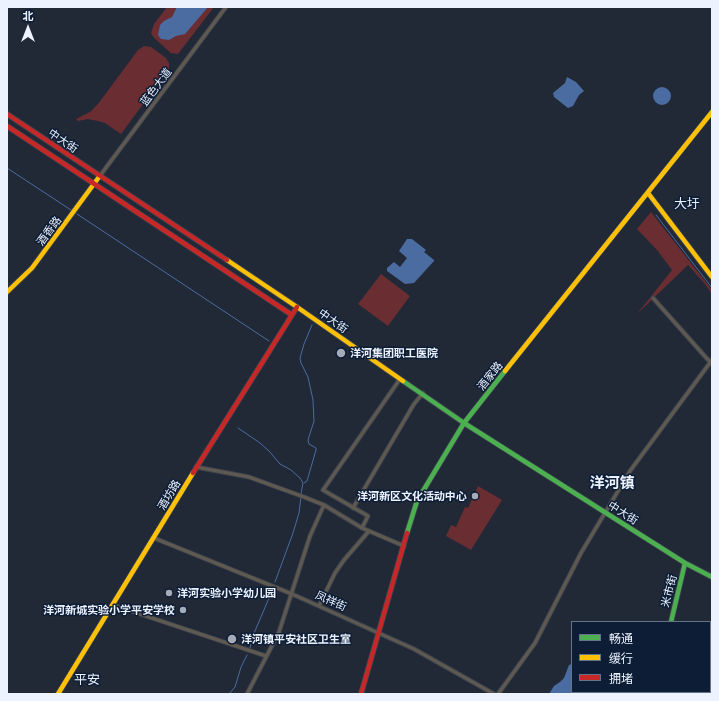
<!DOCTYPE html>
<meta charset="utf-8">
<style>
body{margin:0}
#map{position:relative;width:719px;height:701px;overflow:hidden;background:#212937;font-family:Barlow,"Noto Sans SC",sans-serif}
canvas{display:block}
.frame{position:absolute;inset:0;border:8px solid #ecf3fe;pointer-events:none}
.legend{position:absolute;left:571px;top:621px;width:140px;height:72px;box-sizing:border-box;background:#0d1d36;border:1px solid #667386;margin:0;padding:5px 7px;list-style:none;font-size:12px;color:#ecf3fe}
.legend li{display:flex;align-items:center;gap:8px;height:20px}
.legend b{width:20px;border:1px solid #667386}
.north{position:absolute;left:8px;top:8px;width:40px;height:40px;-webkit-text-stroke:3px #0d1d36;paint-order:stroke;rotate:0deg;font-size:11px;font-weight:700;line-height:16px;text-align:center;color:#ecf3fe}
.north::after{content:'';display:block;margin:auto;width:14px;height:18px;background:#ecf3fe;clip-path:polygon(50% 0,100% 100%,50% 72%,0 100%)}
</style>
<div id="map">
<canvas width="719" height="701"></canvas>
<div class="frame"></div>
<ul class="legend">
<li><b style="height:5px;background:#4caf50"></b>畅通</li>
<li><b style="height:5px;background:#ffc107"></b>缓行</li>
<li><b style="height:5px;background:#c62828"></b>拥堵</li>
</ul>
<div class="north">北</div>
</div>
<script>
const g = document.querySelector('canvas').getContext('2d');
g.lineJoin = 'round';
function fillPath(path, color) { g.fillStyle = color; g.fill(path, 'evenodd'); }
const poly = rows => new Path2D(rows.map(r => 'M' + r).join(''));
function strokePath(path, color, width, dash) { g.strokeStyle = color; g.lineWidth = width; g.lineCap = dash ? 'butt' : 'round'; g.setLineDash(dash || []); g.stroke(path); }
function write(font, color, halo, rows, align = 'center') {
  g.font = font + ' Barlow,"Noto Sans SC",sans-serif'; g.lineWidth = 3; g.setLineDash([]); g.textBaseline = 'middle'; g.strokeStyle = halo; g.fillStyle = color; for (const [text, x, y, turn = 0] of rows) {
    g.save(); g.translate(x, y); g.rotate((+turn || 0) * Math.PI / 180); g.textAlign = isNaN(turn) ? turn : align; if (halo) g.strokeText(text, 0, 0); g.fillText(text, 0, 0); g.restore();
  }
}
const green = poly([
 [167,7,214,7,178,54,171,53,154,38,151,33,154,24],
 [144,46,151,47,166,58,169,63,169,69,121,134,105,123,98,121,88,119,78,121,76,119,90,112,98,104,138,50],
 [651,212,712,290,712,294,705,284,688,265,637,314,672,270,657,250,637,229],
 [381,274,410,296,388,326,358,304],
 [478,486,502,500,471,550,446,536,451,525,456,527,465,507,468,508]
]);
const water = poly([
 [177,7,208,7,185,34,176,36,169,40,161,39,158,35,160,25,164,21,172,17],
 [567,77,576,82,584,91,579,95,573,106,568,108,554,97,553,93,565,83],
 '653 96a9 9 0 1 1 18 0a9 9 0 1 1-18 0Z',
 [407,239,412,239,426,250,424,252,434,260,434,261,414,283,405,284,387,271,387,268,394,262,400,267,407,258,399,251],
 [572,664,572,692,589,692,588,694,549,694,554,686,560,682,564,678,569,665]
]);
const stream = poly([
 [7,168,71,210],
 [77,214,269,341],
 [656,215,712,288],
 [238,428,260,443,269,451,280,464,291,470,300,478,303,483,301,494],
 [304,483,307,481,316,450,316,448,309,444,308,440,314,421,313,400,308,377,301,363,300,358,304,344,312,325],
 [275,582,293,533,299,513,301,497],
 [250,648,252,638,272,591],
 [229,694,235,687,241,667,247,655]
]);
const street = poly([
 [99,177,226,7],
 [653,298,710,362],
 [196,467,249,477,304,497,324,505,362,528,404,546],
 [353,508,414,404,423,393],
 [362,528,368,516,323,490,400,379],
 [154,538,292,594,414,649,494,694],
 [113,605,266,656],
 [319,606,335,573,344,560,369,531],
 [247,694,279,632,310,536,324,505],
 [498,694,535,643,581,553,630,471,712,360]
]);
const fast = poly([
 [403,381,464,423,685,563,712,577],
 [407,533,417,501,464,423,505,371],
 [671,622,685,563]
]);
const slow = poly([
 [648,193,712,277],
 [227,260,297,307,403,381],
 [7,292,32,268,99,177],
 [505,371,712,112],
 [58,694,193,473],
 [638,694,639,692]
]);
const jam = poly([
 [7,114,227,260],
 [7,126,292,315],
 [193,473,297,307],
 [361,694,407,533]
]);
const markers = [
 [341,353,5,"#a5acb8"],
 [475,496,4,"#a5acb8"],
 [169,593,4,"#a5acb8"],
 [183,610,4,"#a5acb8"],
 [232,639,5,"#a5acb8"]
];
const streetNames = [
 ["蓝色大道",156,87,-53],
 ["中大街",63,141,34],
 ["酒香路",49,231,-53],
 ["中大街",333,321,35],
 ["酒家路",490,376,-51],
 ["酒坊路",169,495,-59],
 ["中大街",623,513,32],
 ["米市街",669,591,-76],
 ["凤祥街",331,601,24]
];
const poiNames = [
 ["洋河集团职工医院",350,353],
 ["洋河新区文化活动中心",467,496,"right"],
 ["洋河实验小学幼儿园",177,593],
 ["洋河新城实验小学平安学校",175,610,"right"],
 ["洋河镇平安社区卫生室",241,639]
];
const quarterNames = [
 ["大圩",687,204],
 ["平安",87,680]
];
const districtNames = [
 ["洋河镇",612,483]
];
fillPath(green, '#692d32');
fillPath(water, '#4b6ca1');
strokePath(stream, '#4b6ca1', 1);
strokePath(street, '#3f4651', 5);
strokePath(fast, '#3f4651', 6);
strokePath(slow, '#3f4651', 6);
strokePath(jam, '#3f4651', 6);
strokePath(street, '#5f594f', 3);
strokePath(fast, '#4caf50', 4.5);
strokePath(slow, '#ffc107', 4.5);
strokePath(jam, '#c62828', 4.5);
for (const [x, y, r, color] of markers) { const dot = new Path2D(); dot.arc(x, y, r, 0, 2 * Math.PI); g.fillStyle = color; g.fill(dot); strokePath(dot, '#0d1d36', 1.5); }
write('11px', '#ecf3fe', '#0d1d36', streetNames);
write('bold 11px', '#ecf3fe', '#0d1d36', poiNames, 'left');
write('13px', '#ecf3fe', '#0d1d36', quarterNames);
write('bold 15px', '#ecf3fe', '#0d1d36', districtNames);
</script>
